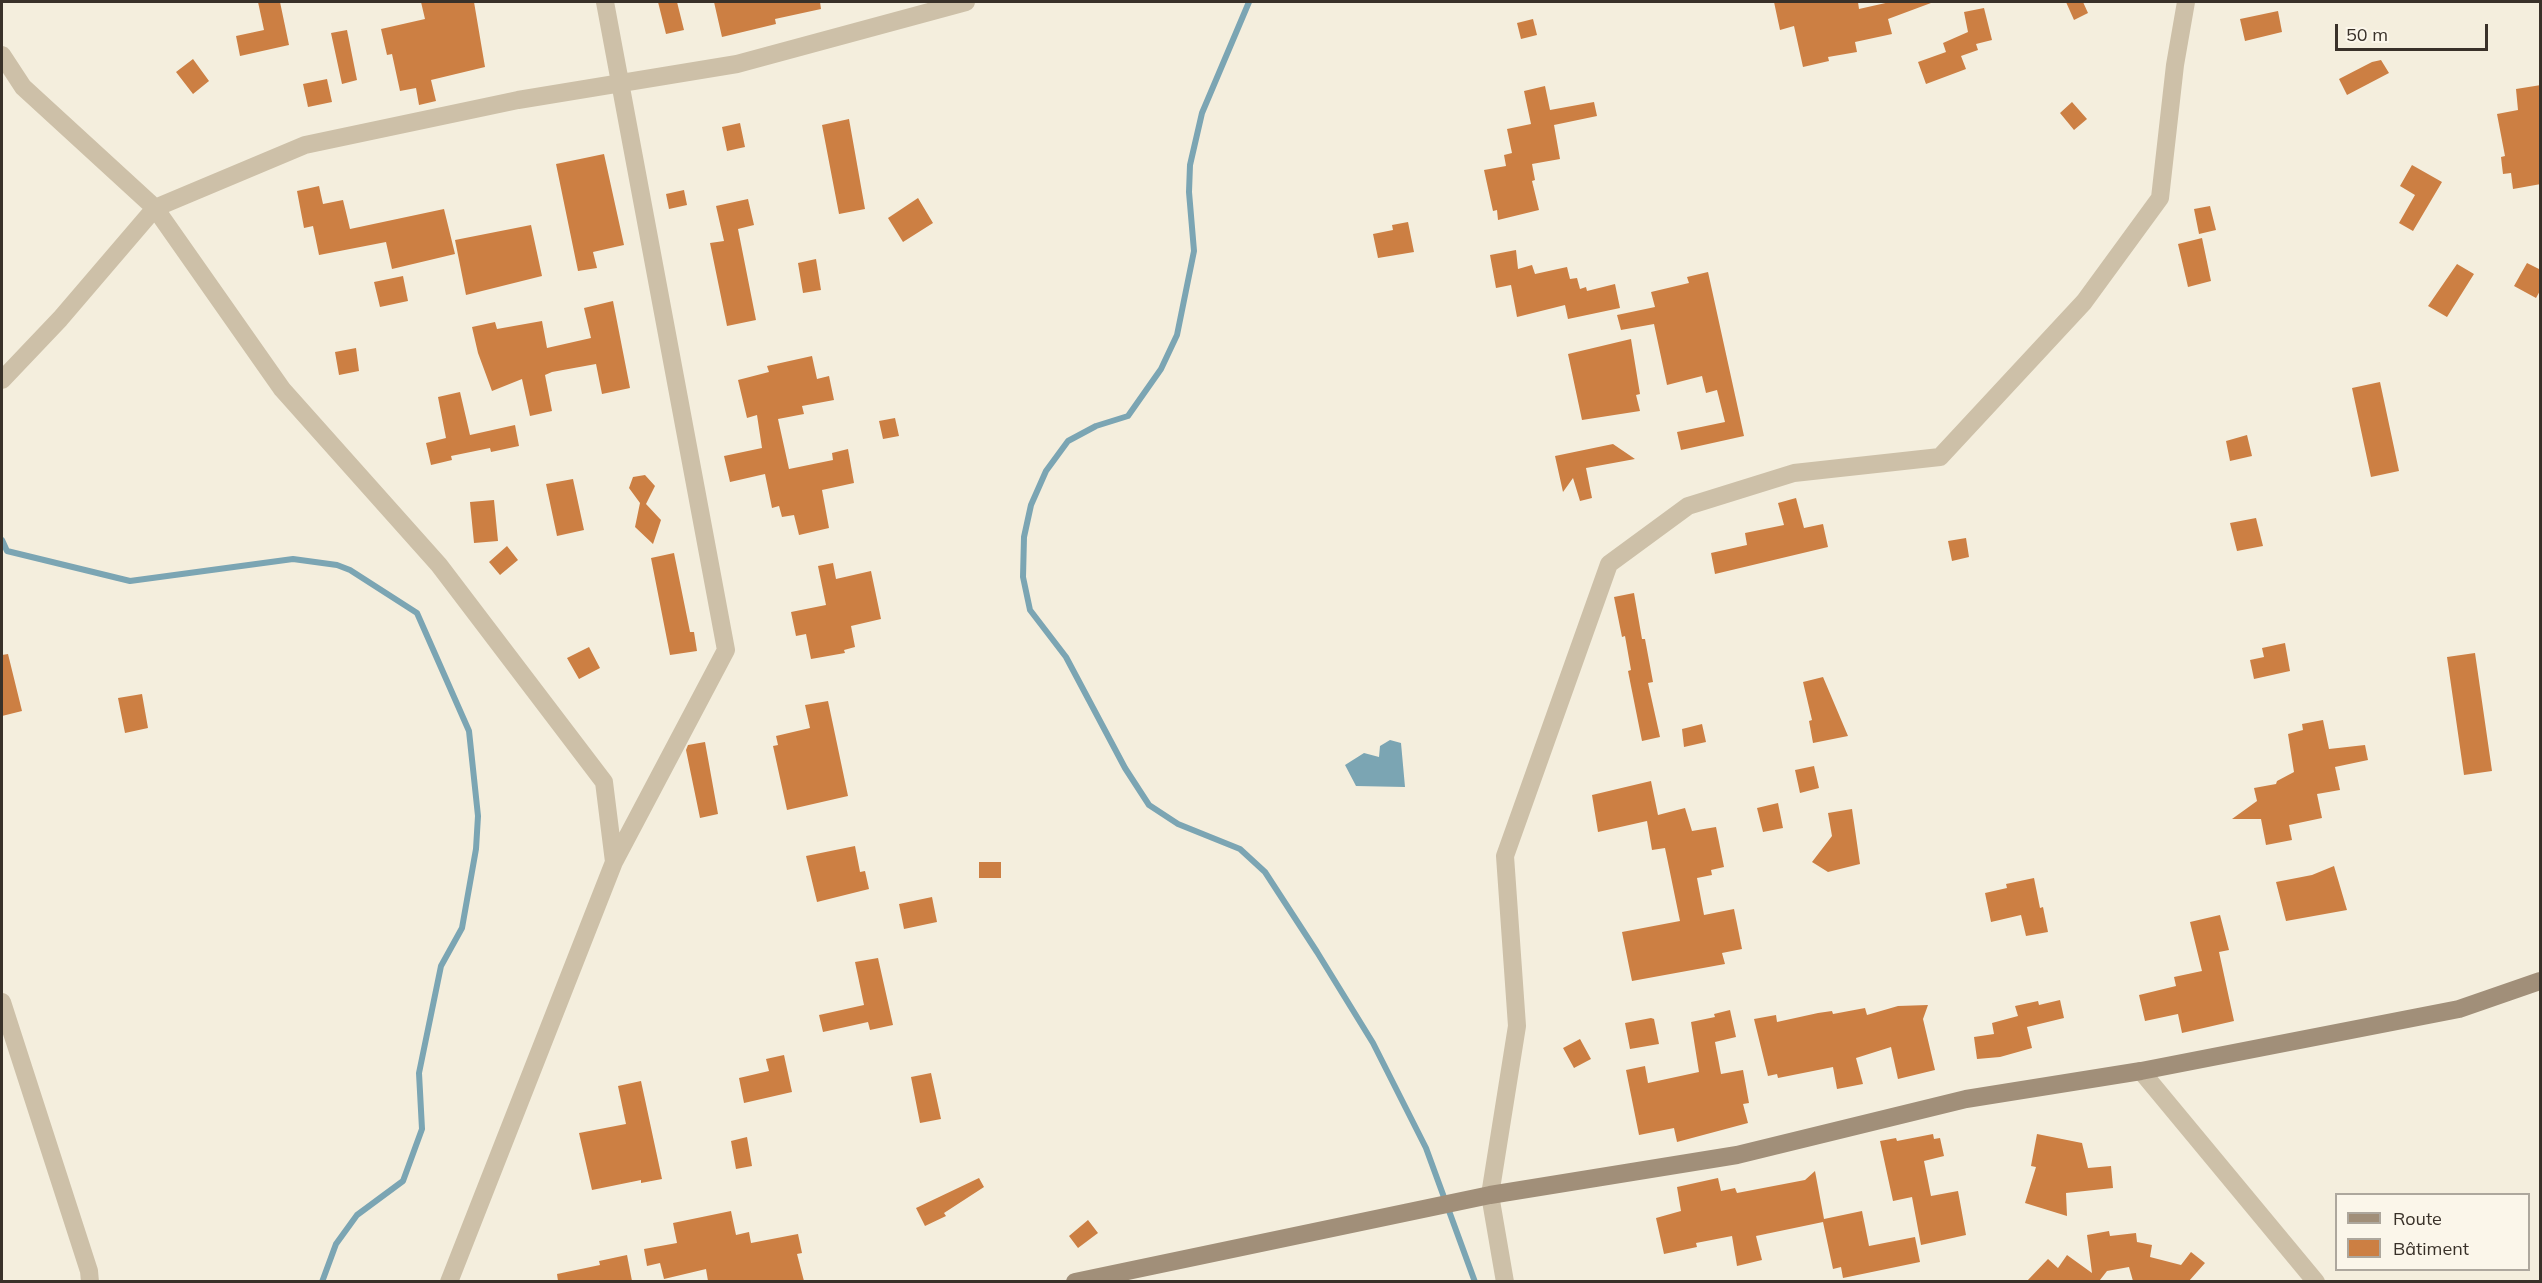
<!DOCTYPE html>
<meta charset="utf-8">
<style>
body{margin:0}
#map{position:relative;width:2542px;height:1283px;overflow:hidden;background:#f4eedd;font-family:Mulish,sans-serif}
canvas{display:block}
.frame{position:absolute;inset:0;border:3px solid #393129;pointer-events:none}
.legend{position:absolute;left:2335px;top:1193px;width:195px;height:78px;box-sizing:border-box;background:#fbf6ea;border:2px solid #ada79d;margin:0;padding:8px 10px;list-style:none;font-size:18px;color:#393129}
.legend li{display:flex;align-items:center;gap:12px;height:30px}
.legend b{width:30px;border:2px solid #ada79d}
.scale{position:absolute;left:2335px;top:24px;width:153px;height:27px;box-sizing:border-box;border:3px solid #393129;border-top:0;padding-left:8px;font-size:18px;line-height:21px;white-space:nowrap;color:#393129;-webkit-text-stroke:4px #fbf6ea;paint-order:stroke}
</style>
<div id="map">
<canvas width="2542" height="1283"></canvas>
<div class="frame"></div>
<ul class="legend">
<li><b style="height:8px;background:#a18f79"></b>Route</li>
<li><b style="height:16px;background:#cc7f43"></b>Bâtiment</li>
</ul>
<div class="scale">50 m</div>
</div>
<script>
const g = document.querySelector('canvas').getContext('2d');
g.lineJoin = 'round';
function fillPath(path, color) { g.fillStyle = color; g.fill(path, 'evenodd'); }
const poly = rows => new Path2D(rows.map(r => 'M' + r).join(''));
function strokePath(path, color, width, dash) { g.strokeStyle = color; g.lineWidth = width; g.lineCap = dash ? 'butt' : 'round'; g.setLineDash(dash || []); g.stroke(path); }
const water = poly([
 [1390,740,1401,743,1405,787,1356,786,1345,765,1364,753,1379,757,1380,746]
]);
const stream = poly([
 [1249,2,1202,113,1190,165,1189,192,1194,251,1177,335,1161,369,1128,416,1096,426,1068,441,1046,471,1031,505,1024,537,1023,577,1030,610,1066,657,1125,768,1149,805,1178,824,1240,849,1265,872,1317,952,1373,1043,1426,1148,1475,1282],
 [2,540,7,551,130,581,293,559,337,565,350,570,417,613,469,731,478,816,476,849,462,928,441,966,419,1073,422,1129,403,1181,357,1215,336,1244,322,1282]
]);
const building = poly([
 [258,2,280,2,289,45,240,56,236,36,264,30],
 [421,2,474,2,485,67,431,80,436,101,419,105,416,88,400,91,392,54,387,55,381,29,425,19],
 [658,2,677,2,684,30,666,34],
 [714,2,820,2,821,9,775,19,776,24,722,37],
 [1774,2,1858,2,1859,9,1890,2,1930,2,1931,3,1888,19,1892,34,1855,42,1857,52,1828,57,1829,61,1803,67,1794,26,1780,30],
 [2066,2,2083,2,2088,13,2074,20],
 [1984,8,1992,40,1976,44,1978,50,1961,56,1966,69,1926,84,1918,62,1946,52,1943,43,1968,32,1964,12],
 [2278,11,2282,32,2245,41,2240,19],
 [1533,19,1537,35,1521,39,1517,23],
 [347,30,357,80,342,84,331,33],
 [193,59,209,81,193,94,176,72],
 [2381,60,2389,73,2347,95,2339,79,2372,62],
 [327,79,332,102,308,107,303,84],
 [2541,85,2541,184,2513,189,2511,173,2503,174,2501,157,2505,156,2497,114,2518,110,2516,89],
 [1545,86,1550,110,1594,102,1597,116,1554,125,1560,159,1532,164,1535,180,1532,181,1539,210,1498,220,1497,210,1493,211,1484,170,1506,166,1504,155,1512,153,1507,129,1531,124,1524,91],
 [2072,102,2087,119,2074,130,2060,113],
 [849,119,865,209,839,214,822,125],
 [740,123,745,147,727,151,722,127],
 [604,154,624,245,593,252,597,268,578,271,556,164],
 [2412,165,2442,182,2413,231,2399,223,2415,195,2400,186],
 [319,186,323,204,343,200,350,229,444,209,455,254,392,269,386,242,319,255,313,226,304,228,297,191],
 [684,190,687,205,669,209,666,194],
 [918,198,933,223,903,242,888,218],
 [748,199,754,225,738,229,756,320,727,326,710,243,724,241,716,206],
 [2210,206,2216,230,2199,234,2194,209],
 [1408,222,1414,252,1378,258,1373,234,1393,230,1392,225],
 [531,225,542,276,466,295,455,240],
 [2202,238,2211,281,2188,287,2178,244],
 [1516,250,1518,269,1532,265,1535,274,1567,267,1570,279,1577,278,1580,289,1586,287,1587,291,1615,284,1620,308,1568,319,1565,305,1517,317,1511,285,1496,288,1490,255],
 [816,259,821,290,803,293,798,263],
 [2527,263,2541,270,2541,289,2536,298,2514,286],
 [2457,264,2474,274,2447,317,2428,306],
 [1708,272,1744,436,1681,450,1677,432,1725,422,1717,390,1706,393,1702,376,1667,385,1654,324,1621,330,1617,315,1655,307,1651,292,1689,283,1687,277],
 [403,276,408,301,380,307,374,282],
 [613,301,630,388,602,394,596,364,552,372,545,375,552,411,530,416,522,379,492,391,478,353,472,327,495,322,497,329,542,321,547,348,591,338,584,308],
 [1631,339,1640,394,1636,395,1640,411,1582,420,1568,354],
 [356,348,359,371,339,375,335,352],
 [812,356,817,379,829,376,834,400,802,406,804,414,778,419,789,469,833,460,832,453,848,449,854,483,822,490,829,528,799,535,794,515,782,517,779,506,772,508,765,474,730,482,724,456,762,448,757,415,747,418,738,380,769,372,767,366],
 [2380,382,2399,471,2371,477,2352,388],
 [460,392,470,435,515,425,519,446,491,452,490,448,451,456,452,460,431,465,426,443,446,438,438,397],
 [895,418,899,436,883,439,879,421],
 [2247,435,2252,456,2230,461,2226,441],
 [1613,444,1635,459,1586,468,1592,498,1580,501,1573,478,1563,492,1555,456],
 [645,475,655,486,646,504,661,520,653,544,635,527,640,503,629,488,633,477],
 [573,479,584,530,557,536,546,484],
 [1796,498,1804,528,1823,524,1828,547,1715,574,1711,553,1747,545,1745,533,1784,525,1778,503],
 [494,500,498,541,474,543,470,502],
 [2256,518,2263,546,2237,551,2230,523],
 [1966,538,1969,557,1952,561,1948,541],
 [507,546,518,560,500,575,489,562],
 [674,553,690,632,694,632,697,651,670,655,651,558],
 [833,563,836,579,871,571,881,619,851,626,855,647,844,650,845,653,811,659,806,634,796,636,791,612,826,605,818,566],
 [1634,593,1642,639,1645,639,1653,682,1648,683,1660,737,1642,741,1628,671,1631,670,1625,636,1622,637,1614,597],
 [2285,643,2290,671,2254,679,2250,660,2264,657,2262,648],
 [589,647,600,668,579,679,567,658],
 [2475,653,2492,771,2464,775,2447,657],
 [8,654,22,711,2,716,2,655],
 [1823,677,1848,736,1813,743,1809,721,1812,720,1803,682],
 [142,694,148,728,125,733,118,698],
 [828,701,848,796,787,810,773,746,778,745,776,736,810,728,805,705],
 [2323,720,2329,749,2365,745,2368,760,2335,767,2340,790,2317,794,2322,818,2289,825,2292,840,2266,845,2261,819,2232,819,2257,801,2254,788,2276,784,2277,781,2294,772,2288,734,2303,730,2302,724],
 [1702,724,1706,742,1684,747,1682,729],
 [705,742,718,814,700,818,686,750,688,745],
 [1814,766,1819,788,1800,793,1795,770],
 [1651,781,1658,815,1685,808,1692,831,1716,827,1724,867,1711,870,1712,875,1697,878,1704,915,1734,909,1742,949,1722,953,1725,964,1632,981,1622,932,1680,921,1665,848,1652,850,1647,821,1598,832,1592,795],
 [1778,803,1783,828,1763,832,1757,808],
 [1852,809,1860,864,1828,872,1812,862,1832,836,1828,813],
 [855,846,860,872,865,871,869,889,817,902,806,856],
 [979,862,1001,862,1001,878,979,878],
 [2334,866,2347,910,2286,921,2276,882,2312,875],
 [2034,878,2040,908,2043,907,2048,932,2026,936,2021,915,1991,922,1985,893,2007,888,2006,884],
 [932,897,937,922,904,929,899,904],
 [2220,915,2229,950,2219,952,2234,1021,2182,1033,2178,1014,2145,1021,2139,995,2176,986,2174,977,2202,971,2190,922],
 [878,958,893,1025,870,1030,868,1022,823,1032,819,1015,864,1005,855,962],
 [2060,1000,2064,1018,2027,1027,2032,1048,2000,1057,1977,1059,1974,1037,1994,1034,1992,1023,2018,1016,2015,1006,2038,1001,2039,1005],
 [1928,1005,1923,1019,1935,1070,1898,1079,1891,1047,1856,1058,1863,1084,1837,1089,1833,1067,1778,1078,1777,1074,1768,1076,1754,1019,1776,1015,1777,1022,1818,1013,1832,1011,1833,1014,1865,1008,1867,1015,1898,1006],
 [1730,1010,1736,1037,1715,1042,1721,1074,1743,1070,1749,1103,1743,1104,1748,1123,1677,1142,1674,1128,1639,1135,1626,1070,1645,1066,1648,1083,1699,1072,1691,1022,1715,1017,1714,1014],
 [1651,1018,1654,1019,1659,1044,1630,1049,1625,1023],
 [1580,1039,1591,1059,1574,1068,1563,1048],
 [784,1055,792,1092,744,1103,739,1078,769,1071,766,1059],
 [931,1073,941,1119,920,1123,911,1077],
 [641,1081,662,1179,641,1183,641,1180,592,1190,579,1133,626,1124,618,1086],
 [1933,1134,1934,1139,1940,1138,1944,1156,1924,1161,1931,1196,1958,1191,1966,1235,1921,1245,1912,1197,1893,1201,1880,1141,1896,1138,1897,1141],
 [2037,1134,2082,1143,2088,1168,2111,1166,2113,1188,2066,1193,2067,1216,2025,1203,2036,1167,2031,1166],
 [747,1137,752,1166,736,1169,731,1141],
 [1815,1171,1824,1219,1862,1211,1869,1246,1915,1237,1920,1262,1843,1278,1841,1267,1833,1269,1823,1222,1756,1236,1762,1260,1737,1266,1732,1236,1696,1243,1697,1247,1664,1254,1656,1218,1681,1211,1677,1187,1718,1178,1721,1191,1735,1188,1737,1193,1805,1180],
 [979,1178,984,1187,944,1213,946,1216,925,1226,916,1208],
 [731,1211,736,1235,749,1232,751,1243,798,1234,802,1253,797,1254,804,1281,708,1281,706,1269,664,1279,660,1263,647,1266,644,1249,677,1243,673,1223],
 [1088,1220,1098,1233,1078,1248,1069,1236],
 [2109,1231,2110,1236,2136,1233,2137,1242,2152,1245,2150,1257,2181,1265,2191,1252,2205,1263,2189,1281,2133,1281,2129,1267,2107,1271,2100,1280,2103,1281,2027,1281,2048,1259,2058,1268,2067,1255,2092,1273,2087,1235],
 [627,1255,632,1281,558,1281,557,1274,600,1265,599,1261]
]);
const street = poly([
 [2,55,23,87,155,208,282,389,439,565,604,782,614,862],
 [2,380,60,319,155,208,305,145,518,100,737,64,966,2],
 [2,1002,89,1271,90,1282],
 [2141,1071,2316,1282],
 [449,1282,614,862,726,650,605,2],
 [1505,1282,1490,1195,1517,1026,1505,856,1609,564,1688,506,1794,473,1940,457,2084,302,2160,198,2175,65,2186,2]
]);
const secondary = poly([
 [1075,1282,1490,1195,1737,1155,1966,1099,2141,1071,2459,1009,2540,981]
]);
fillPath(water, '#7ba5b3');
strokePath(stream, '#7ba5b3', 6);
fillPath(building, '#cc7f43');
strokePath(street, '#cdc0a8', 18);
strokePath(secondary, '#a18f79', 18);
</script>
